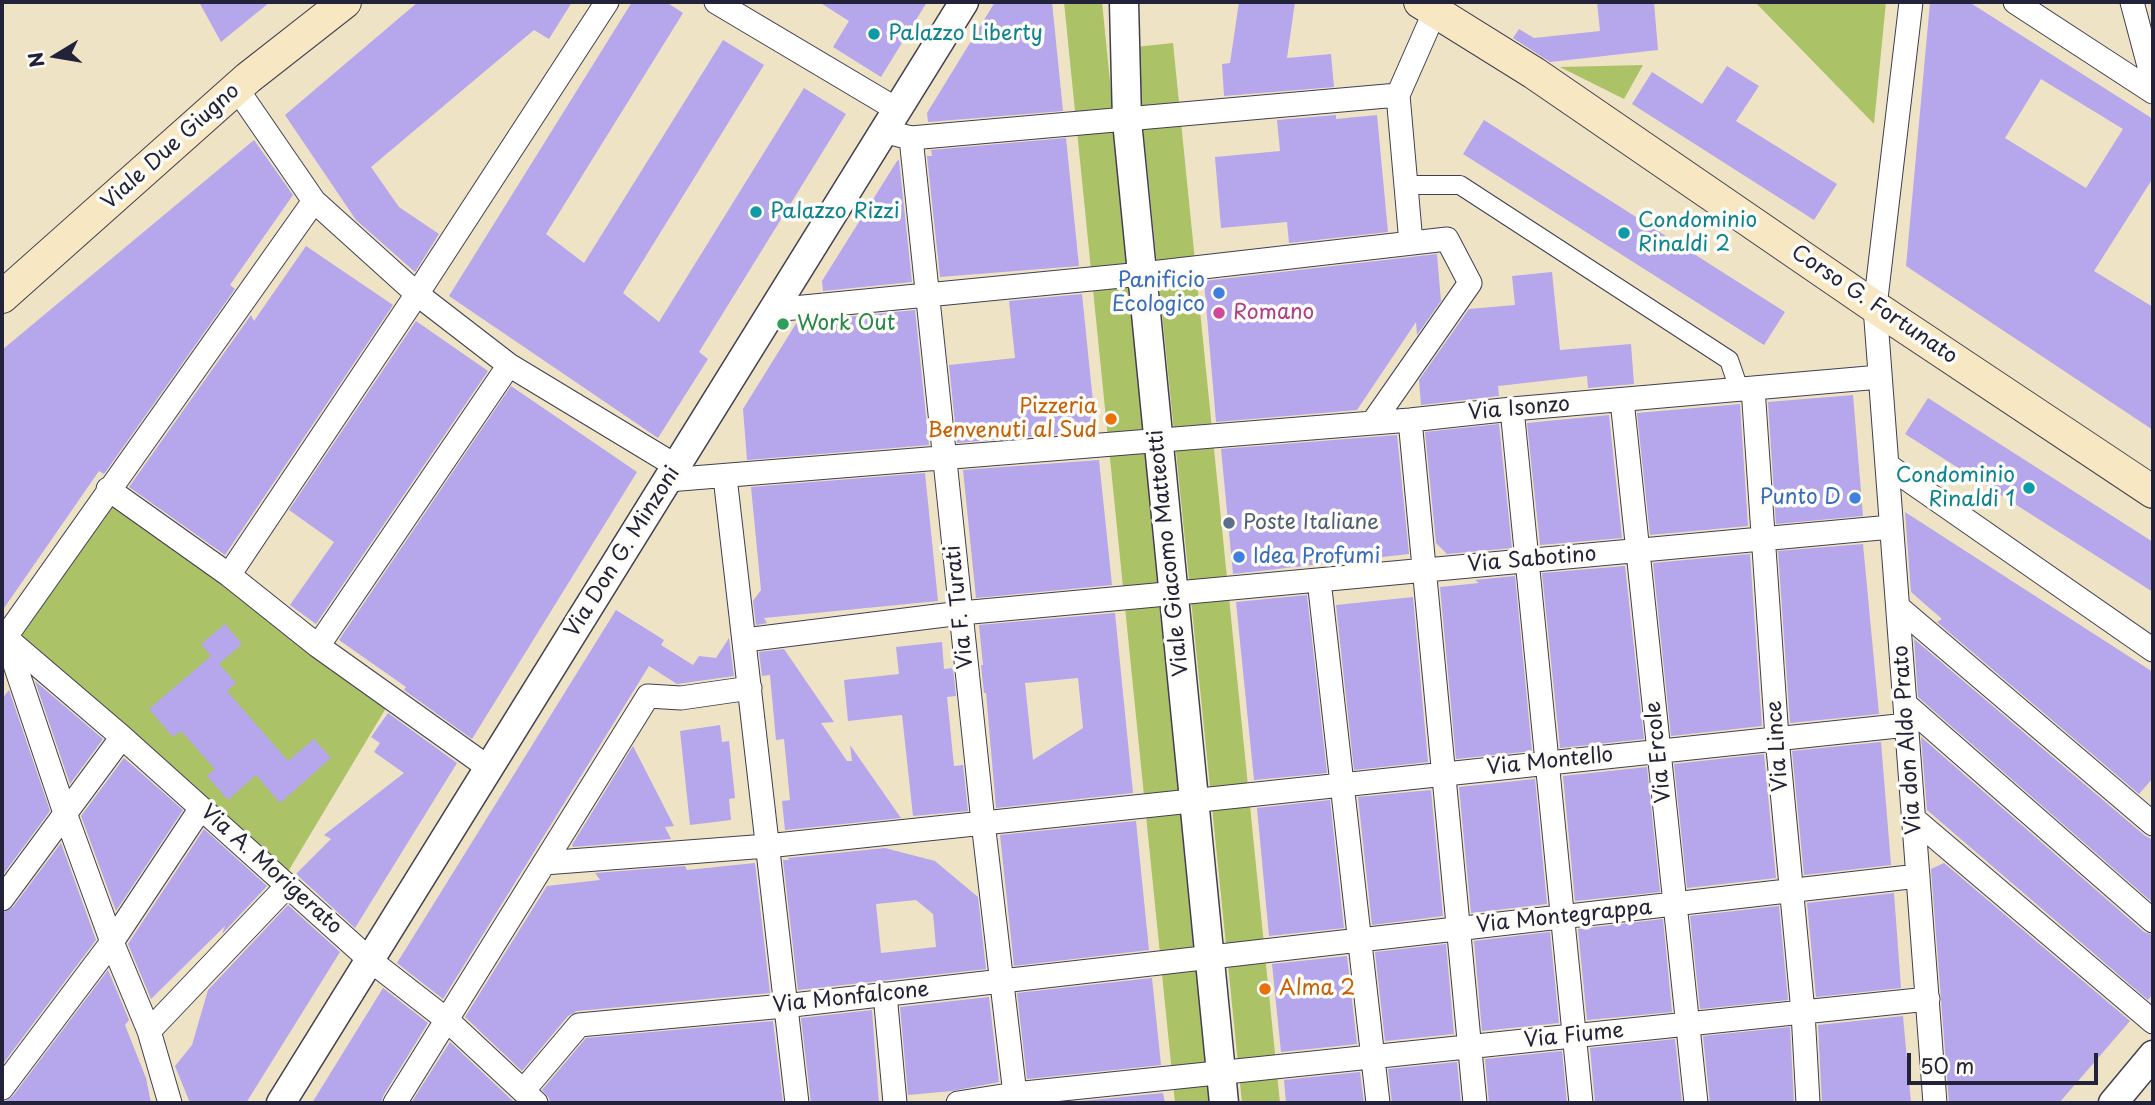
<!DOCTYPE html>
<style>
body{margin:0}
#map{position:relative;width:2155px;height:1105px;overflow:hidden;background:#efe3c5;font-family:"Playpen Sans",sans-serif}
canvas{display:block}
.frame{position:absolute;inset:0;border:4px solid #22223b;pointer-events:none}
.north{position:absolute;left:21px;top:21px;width:70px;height:70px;-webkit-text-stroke:5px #fdfcf7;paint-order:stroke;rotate:259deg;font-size:19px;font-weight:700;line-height:28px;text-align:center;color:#22223b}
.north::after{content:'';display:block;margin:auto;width:24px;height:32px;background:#22223b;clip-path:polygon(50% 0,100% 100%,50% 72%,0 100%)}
.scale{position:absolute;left:1907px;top:1053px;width:191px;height:32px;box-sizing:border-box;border:4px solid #22223b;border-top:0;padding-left:9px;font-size:21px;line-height:24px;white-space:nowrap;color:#22223b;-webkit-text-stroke:5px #fdfcf7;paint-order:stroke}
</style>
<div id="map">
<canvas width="2155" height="1105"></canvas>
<div class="frame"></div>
<div class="north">N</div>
<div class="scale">50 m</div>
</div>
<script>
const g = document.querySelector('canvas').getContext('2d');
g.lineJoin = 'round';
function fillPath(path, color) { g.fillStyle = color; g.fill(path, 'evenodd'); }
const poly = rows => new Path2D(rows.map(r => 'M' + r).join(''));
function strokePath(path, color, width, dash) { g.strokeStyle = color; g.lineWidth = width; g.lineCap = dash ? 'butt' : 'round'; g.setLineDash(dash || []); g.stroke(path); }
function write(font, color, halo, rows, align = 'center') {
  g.font = font + ' "Playpen Sans",sans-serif'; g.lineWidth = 7; g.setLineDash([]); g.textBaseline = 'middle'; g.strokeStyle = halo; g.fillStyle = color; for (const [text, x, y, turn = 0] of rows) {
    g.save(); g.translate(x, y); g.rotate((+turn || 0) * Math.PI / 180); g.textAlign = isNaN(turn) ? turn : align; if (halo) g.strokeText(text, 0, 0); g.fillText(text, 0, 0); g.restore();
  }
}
const green = poly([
 [1064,2,1102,2,1213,1103,1175,1103],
 [1755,2,1886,2,1874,124],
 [1173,43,1280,1103,1242,1103,1135,47],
 [1643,65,1624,99,1560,67],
 [110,495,389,703,286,875,13,635]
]);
const building = poly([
 [199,2,270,2,221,42],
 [418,2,572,2,549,39,534,30,371,167,399,207,439,234,415,272,356,220,285,115],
 [632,2,666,2,683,13,546,234,584,263,723,40,764,65,623,293,659,322,804,88,846,114,699,352,708,359,658,438,449,296],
 [819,2,927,2,881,77,833,47,849,21],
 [995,2,1052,2,1063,111,928,122,927,113],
 [1239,2,1295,2,1287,58,1331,54,1334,87,1224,96,1222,64,1230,63],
 [1597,2,1654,2,1658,50,1550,62,1513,38,1519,29,1534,38,1600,31],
 [1930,2,1969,2,2153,119,2153,178,2094,271,2153,307,2153,430,1906,266],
 [2041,79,2123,129,2086,188,2005,138],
 [1727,66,1759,86,1736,121,1837,184,1814,220,1632,104,1652,72,1702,104],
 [1336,115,1336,119,1377,115,1388,232,1289,243,1287,222,1221,228,1215,157,1280,151,1277,120],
 [1484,120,1785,312,1764,345,1463,154],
 [1066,138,1079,266,940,277,927,156,932,156,931,150],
 [254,140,293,195,230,285,235,289,104,474,99,471,2,611,2,350],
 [899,160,912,282,823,291,822,281,897,161],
 [306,246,393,305,225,555,129,487,251,315,254,321],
 [1437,254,1441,301,1417,335,1416,322,1357,410,1216,422,1204,281],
 [1552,272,1560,350,1631,344,1634,384,1588,388,1587,376,1498,386,1499,396,1421,405,1419,380,1469,309,1515,305,1512,276],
 [1082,294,1096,431,957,443,949,365,1015,358,1009,301],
 [915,310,929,445,747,460,743,409,797,322],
 [416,321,488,371,316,624,290,605,334,542,289,510],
 [511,386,637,472,472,739,404,690,406,687,339,640],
 [1853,395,1863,516,1776,524,1768,402],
 [1928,398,2153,542,2153,592,1905,434],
 [1740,404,1748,526,1650,535,1637,413],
 [1609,415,1622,538,1540,545,1527,423],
 [1499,424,1512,548,1447,554,1436,543,1425,432],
 [1397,435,1409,554,1233,574,1221,449],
 [1099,460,1112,585,976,598,963,470],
 [925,473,938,601,764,618,767,623,756,625,753,601,761,590,751,487],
 [1905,512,2153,672,2153,778,2139,794,1937,622,1942,619,1911,592],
 [1863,544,1879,714,1790,723,1778,551],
 [1750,554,1762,726,1671,736,1653,563],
 [1625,566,1644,739,1560,748,1542,573],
 [1515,576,1532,751,1456,759,1440,587,1479,583,1475,580],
 [1307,595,1327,773,1254,780,1236,602],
 [1413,597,1428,762,1354,770,1336,605],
 [616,610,664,640,661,645,693,665,699,656,716,658,729,638,734,676,677,684,649,666,443,999,397,963],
 [1115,613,1133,793,996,808,986,693,984,693,981,665,983,665,979,625],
 [1078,678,1083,728,1033,760,1025,683],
 [225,624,242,644,219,664,236,683,227,691,288,761,314,739,331,758,280,803,256,775,228,800,207,776,215,769,181,731,173,737,149,709,211,656,201,644],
 [1914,639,2144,835,2153,840,2153,903,1918,697],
 [942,642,944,669,953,668,956,696,947,697,954,766,963,765,968,811,913,816,902,715,848,721,844,680,899,674,896,647],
 [784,649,834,722,821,723,847,761,852,761,850,745,901,818,785,830,782,801,790,800,784,739,776,740,770,675,762,676,759,652],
 [35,681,103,739,70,784],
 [9,690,50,811,2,876,2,699],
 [388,713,457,763,355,928,296,874,331,839,324,835,404,773,374,752,380,743,371,737],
 [720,725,722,742,729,741,735,798,729,799,731,820,690,825,680,731],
 [1921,737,2144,932,2153,935,2153,994,2148,1000,1927,810],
 [1881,742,1891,865,1804,875,1792,751],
 [633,746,674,826,665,827,671,839,573,847,572,845],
 [1764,754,1776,878,1687,888,1674,764],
 [124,758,183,810,116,911,81,816],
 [1647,767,1660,892,1575,901,1563,776],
 [1535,779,1547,904,1471,913,1459,787],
 [1431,790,1443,916,1372,925,1358,797],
 [1330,800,1344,928,1269,936,1257,808],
 [1136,821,1149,950,1014,966,1000,835],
 [204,829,267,886,222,934,225,926,151,999,128,944],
 [61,843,96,940,2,1065,2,913,13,907],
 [885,848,935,861,978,897,986,969,798,990,783,860,789,860,788,858],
 [916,900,933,914,936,947,881,953,876,904],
 [755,863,770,993,577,1011,568,1016,522,1071,465,1017,547,886,600,880,595,873,685,866,687,870],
 [1944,863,2130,1021,2059,1103,1949,1103,1931,869],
 [1894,893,1901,988,1816,997,1807,903],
 [288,905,340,952,246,1103,190,1103,175,1066,192,1045,208,990],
 [1779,906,1788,1000,1700,1009,1690,916],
 [1663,919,1672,1012,1587,1020,1578,929],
 [1550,932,1559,1023,1482,1031,1474,941],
 [1446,944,1454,1034,1385,1041,1375,952],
 [1347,956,1357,1044,1281,1052,1272,964],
 [108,970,129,1020,125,1025,146,1078,151,1103,2,1103,13,1096],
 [1152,978,1161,1065,1027,1079,1017,993],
 [383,988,428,1023,383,1096,381,1103,312,1103],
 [989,997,999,1082,952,1091,908,1095,900,1007],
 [872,1010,879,1103,811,1103,801,1018],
 [1903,1016,1911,1103,1822,1103,1818,1025],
 [773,1021,783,1103,550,1103,549,1098,542,1090,586,1038],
 [1790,1027,1794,1103,1710,1103,1703,1036],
 [1675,1039,1682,1103,1595,1103,1590,1048],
 [450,1042,514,1102,516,1103,411,1103],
 [1562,1051,1567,1103,1489,1103,1485,1059],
 [1457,1062,1461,1103,1392,1103,1388,1069],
 [1360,1072,1364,1103,1286,1103,1284,1080],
 [1163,1093,1165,1103,1061,1103]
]);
const pedestrian = poly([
 [1406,185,1460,185,1729,360,1739,389]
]);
const minor = poly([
 [716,2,896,109],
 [1911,2,1875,307,1935,1103],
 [2015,2,2153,92],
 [2132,2,2153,81],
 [237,89,314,201,417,294,509,365,676,466],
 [1398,95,1411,243],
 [883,131,911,138,983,822,1016,1103],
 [911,138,1398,95,1435,11],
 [773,310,1142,274,1447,239,1470,283,1373,422],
 [1753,388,1777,738,1803,1012,1808,1103],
 [1622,400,1696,1103],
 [1512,409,1581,1103],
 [1410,420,1475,1103],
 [1887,465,2153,650],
 [725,477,797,1103],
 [668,480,1410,420,1512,409,1880,377],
 [108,489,229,575,318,646,489,768],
 [229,575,417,294,607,2],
 [1319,580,1378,1103],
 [1898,607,2153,824],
 [5,637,122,737,370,960,447,1020,536,1103],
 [6,638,65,813,112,942,149,1031,170,1103],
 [745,640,961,613,1891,527],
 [2,642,314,201],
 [318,646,509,365],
 [1905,704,2153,921],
 [1914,819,2153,1022],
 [544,863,767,846,1907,725],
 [2,899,122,737],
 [885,994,895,1103],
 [149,1031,288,885],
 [2,1088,112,942,201,808],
 [523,1091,579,1025,784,1006,1918,876],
 [395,1103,648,696,681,698,750,688],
 [958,1103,1015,1094,1928,999]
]);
const tertiary = poly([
 [1124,2,1127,121,1224,1103],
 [281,1103,964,2],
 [2113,1103,2153,1055]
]);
const secondary = poly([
 [1420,2,1534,73,1875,307,2153,492],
 [2,297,248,78,345,2]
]);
const markers = [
 [874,34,7,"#0f9aa8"],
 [756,212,7,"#0f9aa8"],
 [1624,233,7,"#0f9aa8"],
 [1219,293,7,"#3f7fe0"],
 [1219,313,7,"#d1479c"],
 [783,324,7,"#2e9e5b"],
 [1111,419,7,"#e8710a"],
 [2029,488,7,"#0f9aa8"],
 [1855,498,7,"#3f7fe0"],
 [1229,523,7,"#5c6f8a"],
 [1239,557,7,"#3f7fe0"],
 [1265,989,7,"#e8710a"]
];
const cultureNames = [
 ["Palazzo Liberty",888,34],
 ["Palazzo Rizzi",770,212],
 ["Condominio",1638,221],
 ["Rinaldi 2",1638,245],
 ["Condominio",2015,476,"right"],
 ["Rinaldi 1",2015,500,"right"]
];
const streetNames = [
 ["Viale Due Giugno",171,147,-42],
 ["Corso G. Fortunato",1874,305,34],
 ["Via Isonzo",1519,409,-5],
 ["Via Don G. Minzoni",623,552,-58],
 ["Viale Giacomo Matteotti",1169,553,-96],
 ["Via Sabotino",1532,560,-5],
 ["Via F. Turati",960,607,-96],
 ["Via don Aldo Prato",1908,740,-94],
 ["Via Lince",1778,746,-94],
 ["Via Ercole",1659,752,-96],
 ["Via Montello",1550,762,-6],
 ["Via A. Morigerato",271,870,42],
 ["Via Montegrappa",1564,917,-6],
 ["Via Monfalcone",851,998,-6],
 ["Via Fiume",1574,1036,-6]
];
const shopNames = [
 ["Panificio",1205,281],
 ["Ecologico",1205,305],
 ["Punto D",1841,498],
 ["Idea Profumi",1253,557,"left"]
];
const hotelNames = [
 ["Romano",1233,313]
];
const leisureNames = [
 ["Work Out",797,324]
];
const foodNames = [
 ["Pizzeria",1097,407],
 ["Benvenuti al Sud",1097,431],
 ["Alma 2",1279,989,"left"]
];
const serviceNames = [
 ["Poste Italiane",1243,523]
];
fillPath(green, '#abc267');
fillPath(building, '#b6a6ec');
strokePath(pedestrian, '#413f50', 20);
strokePath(minor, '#413f50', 25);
strokePath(tertiary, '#413f50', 31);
strokePath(secondary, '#413f50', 34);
strokePath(pedestrian, '#fff', 18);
strokePath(minor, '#fff', 23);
strokePath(tertiary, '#fff', 28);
strokePath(secondary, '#f7e8c3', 32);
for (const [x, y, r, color] of markers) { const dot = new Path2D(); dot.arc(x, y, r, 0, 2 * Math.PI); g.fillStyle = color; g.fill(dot); strokePath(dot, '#fdfcf7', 2.5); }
write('21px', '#0d838f', '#fdfcf7', cultureNames, 'left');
write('21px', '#22223b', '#fdfcf7', streetNames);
write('21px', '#366cbe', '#fdfcf7', shopNames, 'right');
write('21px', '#b23c85', '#fdfcf7', hotelNames, 'left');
write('21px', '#27864d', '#fdfcf7', leisureNames, 'left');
write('21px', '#c56008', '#fdfcf7', foodNames, 'right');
write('21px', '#4e5e75', '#fdfcf7', serviceNames, 'left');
</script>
